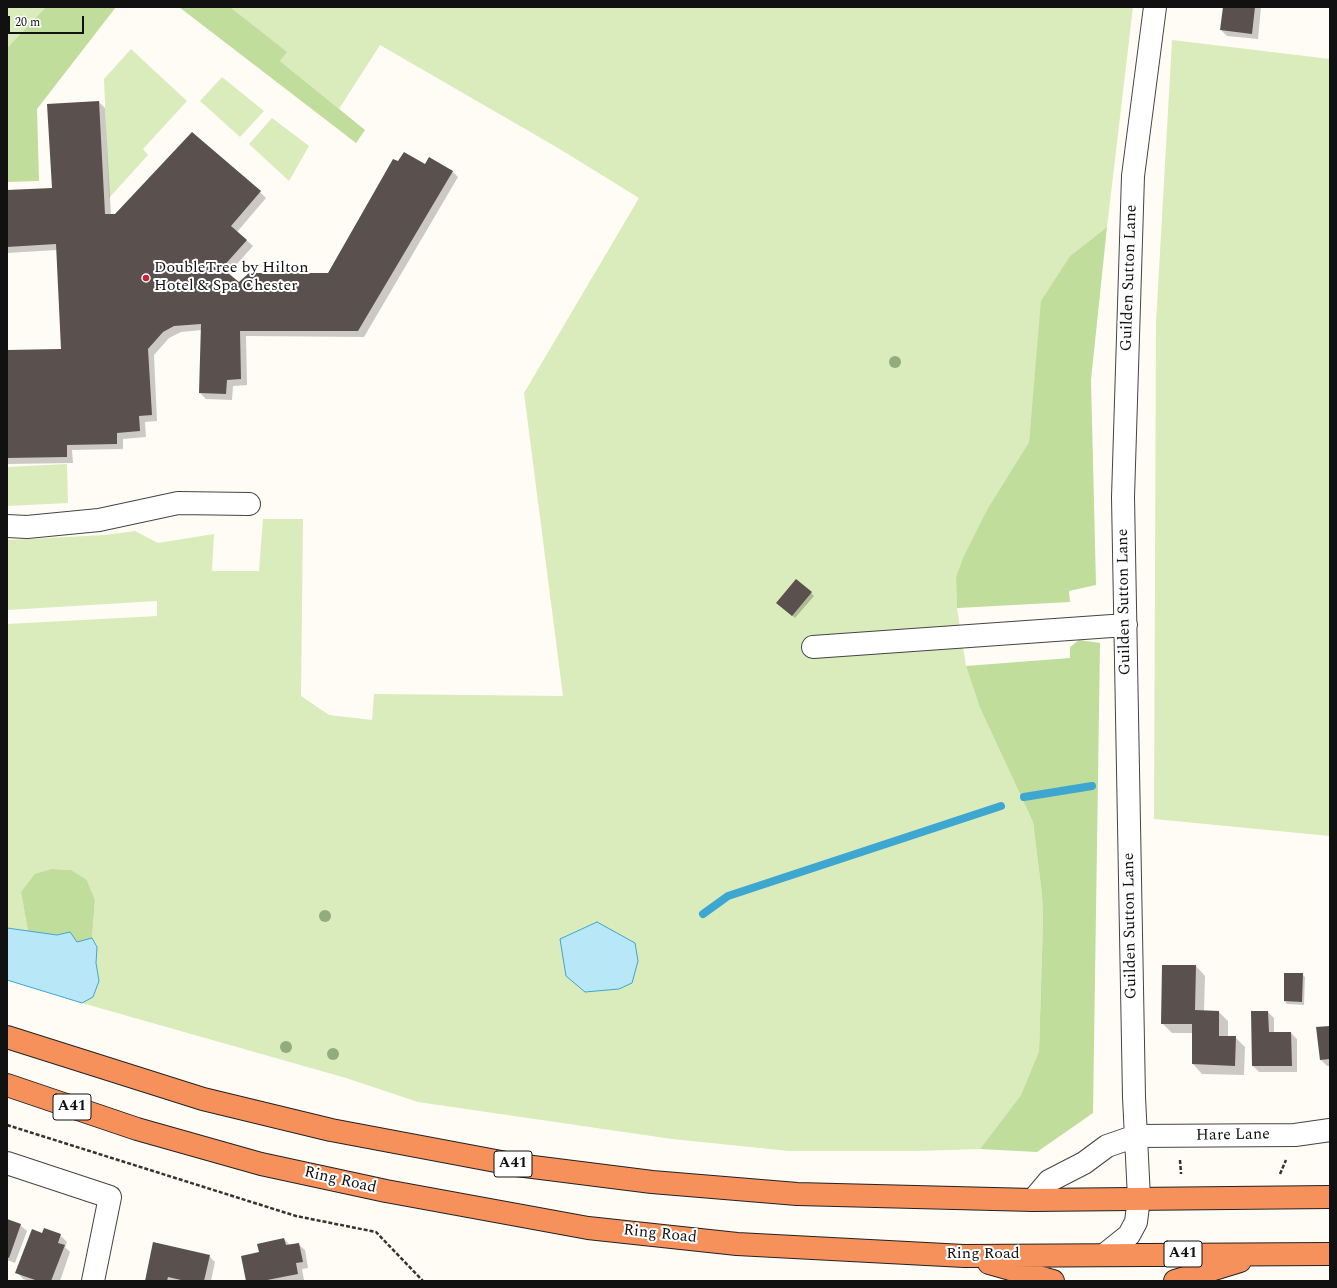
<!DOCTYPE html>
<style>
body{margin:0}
#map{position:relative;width:1337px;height:1288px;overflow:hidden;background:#fffcf5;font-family:Spectral,serif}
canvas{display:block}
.frame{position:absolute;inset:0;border:8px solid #111;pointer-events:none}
.scale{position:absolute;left:8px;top:16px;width:76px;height:18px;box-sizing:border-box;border:2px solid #111;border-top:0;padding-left:5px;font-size:12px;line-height:14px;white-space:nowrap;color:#111;-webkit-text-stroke:3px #fff;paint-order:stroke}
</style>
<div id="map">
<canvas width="1337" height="1288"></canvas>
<div class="frame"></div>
<div class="scale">20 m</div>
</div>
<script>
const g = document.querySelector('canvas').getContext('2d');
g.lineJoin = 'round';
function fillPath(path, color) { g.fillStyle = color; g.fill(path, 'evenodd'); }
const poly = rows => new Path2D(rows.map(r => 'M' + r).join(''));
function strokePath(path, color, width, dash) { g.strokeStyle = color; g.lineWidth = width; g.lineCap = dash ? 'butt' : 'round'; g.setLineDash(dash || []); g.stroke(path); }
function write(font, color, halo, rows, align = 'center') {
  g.font = font + ' Spectral,serif'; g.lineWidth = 4; g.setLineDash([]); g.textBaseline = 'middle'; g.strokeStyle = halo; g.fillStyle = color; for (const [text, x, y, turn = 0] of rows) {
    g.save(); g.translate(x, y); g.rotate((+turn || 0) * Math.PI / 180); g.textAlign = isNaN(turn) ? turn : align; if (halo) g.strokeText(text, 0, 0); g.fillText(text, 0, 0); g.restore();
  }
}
const green = poly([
 [7,7,46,7,7,48],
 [230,7,1133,7,1107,227,1070,256,1042,301,1029,442,988,508,956,577,957,608,966,666,980,708,1033,822,1042,895,1043,921,1039,1051,1021,1095,980,1149,917,1151,789,1151,672,1139,418,1102,346,1078,82,1003,93,997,99,981,96,963,97,947,92,938,95,900,87,880,70,870,52,869,21,892,28,931,7,928,7,624,157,616,157,601,7,610,7,540,105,535,135,531,158,543,214,534,212,571,259,571,263,519,303,519,301,696,329,715,372,720,374,694,563,696,524,393,639,198,558,148,380,45,339,109,280,61,286,52],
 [1172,40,1330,59,1330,836,1154,819,1156,323],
 [131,49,187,101,143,149,148,155,109,198,104,79],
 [222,77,264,111,240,137,200,101],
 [272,118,309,146,289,181,249,144],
 [67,464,68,503,7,506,7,467]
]);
const forest = poly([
 [46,7,116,7,37,109,39,181,7,182,7,48],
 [179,7,230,7,287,52,280,61,365,130,356,143],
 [1107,227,1091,380,1096,585,1069,591,1070,602,957,608,956,577,964,556,988,508,1029,442,1041,301,1070,256],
 [1079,640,1100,643,1093,1113,1037,1152,980,1149,1021,1095,1039,1051,1043,921,1042,895,1033,822,980,708,966,666,1070,658,1070,647],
 [52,869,71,870,87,880,95,900,92,938,77,943,70,932,57,935,28,931,21,892,35,874]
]);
const water = poly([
 [597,922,635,943,638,961,632,983,619,989,585,992,566,976,560,939,597,922],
 [7,928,57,935,70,932,77,942,92,938,97,947,96,963,99,981,93,997,82,1003,7,980,7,928]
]);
const shadow = poly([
 [1224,7,1261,7,1258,39,1227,36,1221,30],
 [99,102,105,108,111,215,260,192,266,198,237,232,253,246,228,274,240,284,328,274,425,165,452,171,458,177,364,337,246,336,247,385,233,386,232,400,206,399,200,393,202,330,181,332,169,338,154,355,157,421,145,422,146,437,123,439,123,449,72,450,73,463,7,464,7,351,62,350,57,250,7,253,7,191,53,189],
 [797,580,814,596,795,618,780,605],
 [1196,966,1205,976,1204,1011,1219,1012,1228,1021,1228,1037,1235,1037,1245,1047,1244,1075,1202,1074,1193,1064,1193,1033,1172,1033,1162,1023],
 [1285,974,1302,974,1305,977,1304,1005,1287,1004,1285,1001],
 [1252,1012,1268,1012,1274,1018,1274,1033,1291,1033,1297,1039,1297,1072,1259,1072,1253,1066],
 [1330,1027,1330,1066,1327,1066,1321,1060],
 [7,1220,20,1225,27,1231,15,1263,7,1260],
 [43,1235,60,1235,67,1242,65,1247,70,1252,60,1281,29,1281,23,1279,17,1272],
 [284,1239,290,1245,298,1244,305,1250,308,1268,302,1269,304,1280,247,1281,260,1253],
 [209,1256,215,1262,211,1281,146,1281]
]);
const stream = poly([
 [1024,797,1092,786],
 [703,914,728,896,1001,806]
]);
const building = poly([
 [1223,7,1255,7,1252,34,1220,30],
 [99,101,105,214,115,214,192,132,261,191,231,226,247,240,222,268,239,282,249,273,328,273,393,159,398,161,404,152,425,164,429,157,453,171,358,331,240,331,241,379,227,380,226,394,199,393,201,324,174,326,163,332,148,349,152,415,139,416,140,431,117,433,117,444,67,445,67,457,7,458,7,350,61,349,56,244,7,247,7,190,52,188,47,104],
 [796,579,812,592,792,616,776,603],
 [1162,965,1196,965,1195,1010,1219,1011,1219,1036,1236,1036,1235,1066,1192,1064,1192,1024,1161,1024],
 [1284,973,1303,973,1302,1002,1284,1001],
 [1251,1011,1268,1011,1269,1032,1291,1032,1292,1066,1252,1066],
 [1330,1026,1330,1059,1320,1060,1316,1027],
 [7,1219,21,1224,9,1258,7,1257],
 [44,1228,61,1234,58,1243,65,1245,51,1281,38,1281,15,1273,32,1229,42,1233],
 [284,1238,286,1245,299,1243,303,1262,296,1263,298,1274,262,1281,246,1281,241,1256,259,1252,257,1244],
 [153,1242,210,1255,204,1281,180,1281,181,1280,168,1277,167,1281,145,1281]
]);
const path = poly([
 [7,1125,296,1216,376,1232,423,1281],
 [1180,1160,1181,1174],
 [1280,1174,1286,1160]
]);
const minor = poly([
 [7,526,27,527,99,520,178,503,249,504],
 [813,647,1126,625],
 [7,1163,110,1197,93,1281],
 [1033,1200,1049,1181,1084,1163,1107,1146,1136,1136,1295,1135,1330,1130],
 [1104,1255,1129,1235,1136,1222,1139,1198,1134,1097,1123,497,1133,176,1155,7]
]);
const highway = poly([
 [7,1037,203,1099,331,1130,517,1165,652,1182,797,1194,1033,1200,1330,1197],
 [7,1085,137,1129,261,1164,386,1191,588,1228,737,1244,964,1256,1330,1254],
 [989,1263,1053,1281],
 [1175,1281,1240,1261]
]);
const trees = [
 [895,362],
 [325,916],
 [286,1047],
 [333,1054]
];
const markers = [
 [146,278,4,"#c6243e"]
];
const shields = [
 [72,1107,38],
 [513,1164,38],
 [1183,1254,38]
];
const shieldNames = [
 ["A41",72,1107],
 ["A41",513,1164],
 ["A41",1183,1254]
];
const poiNames = [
 ["DoubleTree by Hilton",154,269],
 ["Hotel & Spa Chester",154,287]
];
const streetNames = [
 ["Guilden Sutton Lane",1130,278,-88],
 ["Guilden Sutton Lane",1125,602,-91],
 ["Guilden Sutton Lane",1131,926,-91],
 ["Hare Lane",1233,1136,-1],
 ["Ring Road",340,1181,13],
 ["Ring Road",660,1235,6],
 ["Ring Road",983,1255]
];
fillPath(green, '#daebbc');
fillPath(forest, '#c0dd9b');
fillPath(water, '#b8e7f8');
strokePath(water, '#3da6d1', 1);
fillPath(shadow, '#0003');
strokePath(stream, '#3da6d1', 8);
fillPath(building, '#5a504d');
strokePath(minor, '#444', 24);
strokePath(highway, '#222', 24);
strokePath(path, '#333', 2.5, [4, 2]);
strokePath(minor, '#fff', 22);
strokePath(highway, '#f7915b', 22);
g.fillStyle = '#91ad7f';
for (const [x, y] of trees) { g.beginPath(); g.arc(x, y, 6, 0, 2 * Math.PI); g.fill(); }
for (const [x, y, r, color] of markers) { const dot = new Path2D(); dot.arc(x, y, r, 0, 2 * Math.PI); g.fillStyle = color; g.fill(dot); strokePath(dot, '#fff', 1.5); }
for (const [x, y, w] of shields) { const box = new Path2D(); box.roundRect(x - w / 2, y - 13, w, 26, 3); g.fillStyle = '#fff'; g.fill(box); strokePath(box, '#111', 1); }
write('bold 15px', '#111', null, shieldNames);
write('16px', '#111', '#fff', poiNames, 'left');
write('16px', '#111', '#fff', streetNames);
</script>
